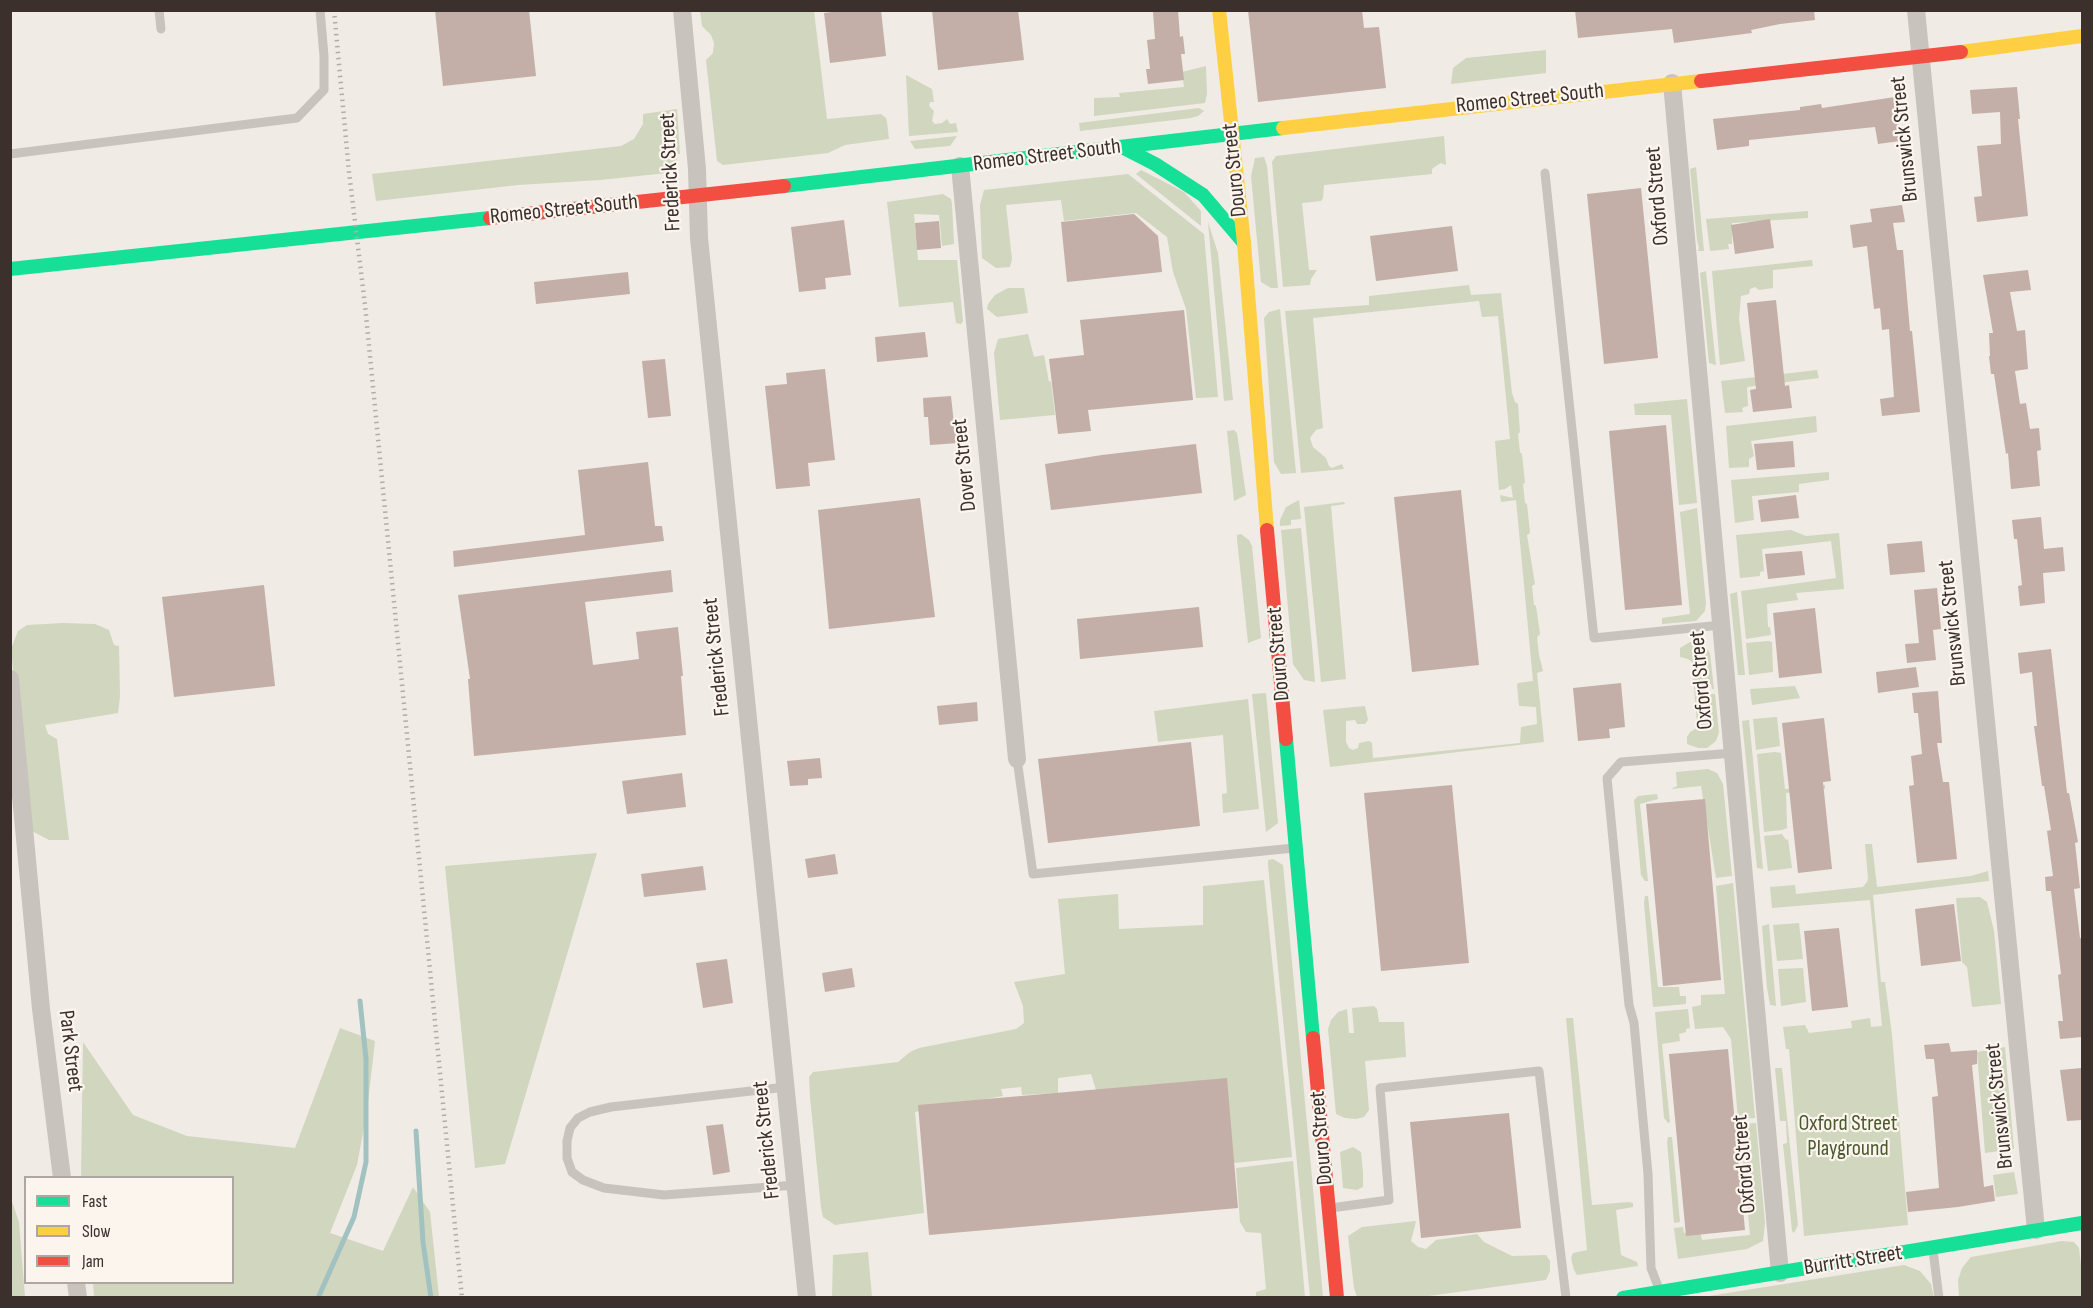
<!DOCTYPE html>
<style>
body{margin:0}
#map{position:relative;width:2093px;height:1308px;overflow:hidden;background:#f0ebe5;font-family:"Sofia Sans Condensed",sans-serif}
canvas{display:block}
.frame{position:absolute;inset:0;border:12px solid #3b302b;pointer-events:none}
.legend{position:absolute;left:24px;top:1176px;width:210px;height:108px;box-sizing:border-box;background:#fbf5ee;border:2px solid #aea6a0;margin:0;padding:8px 10px;list-style:none;font-size:18px;color:#3b302b}
.legend li{display:flex;align-items:center;gap:12px;height:30px}
.legend b{width:30px;border:2px solid #aea6a0}
</style>
<div id="map">
<canvas width="2093" height="1308"></canvas>
<div class="frame"></div>
<ul class="legend">
<li><b style="height:8px;background:#16e098"></b>Fast</li>
<li><b style="height:8px;background:#ffcf43"></b>Slow</li>
<li><b style="height:8px;background:#f24e42"></b>Jam</li>
</ul>
</div>
<script>
const g = document.querySelector('canvas').getContext('2d');
g.lineJoin = 'round';
function fillPath(path, color) { g.fillStyle = color; g.fill(path, 'evenodd'); }
const poly = rows => new Path2D(rows.map(r => 'M' + r).join(''));
function strokePath(path, color, width, dash) { g.strokeStyle = color; g.lineWidth = width; g.lineCap = dash ? 'butt' : 'round'; g.setLineDash(dash || []); g.stroke(path); }
function write(font, color, halo, rows, align = 'center') {
  g.font = font + ' "Sofia Sans Condensed",sans-serif'; g.lineWidth = 4.5; g.setLineDash([]); g.textBaseline = 'middle'; g.strokeStyle = halo; g.fillStyle = color; for (const [text, x, y, turn = 0] of rows) {
    g.save(); g.translate(x, y); g.rotate((+turn || 0) * Math.PI / 180); g.textAlign = isNaN(turn) ? turn : align; if (halo) g.strokeText(text, 0, 0); g.fillText(text, 0, 0); g.restore();
  }
}
const green = poly([
 [700,11,814,11,827,119,881,114,886,118,887,122,889,139,845,145,828,153,723,165,717,161,706,60,713,53,714,43,711,35,702,26],
 [1546,50,1546,73,1451,84,1453,68,1466,58],
 [1206,66,1207,94,1205,103,1094,116,1094,98,1120,97,1119,93,1184,87,1182,72],
 [906,75,932,89,934,102,930,102,929,106,934,111,932,121,935,124,942,123,947,119,950,124,956,123,958,132,909,136],
 [1199,108,1204,111,1198,116,1191,118,1080,131,1079,123],
 [677,109,680,154,677,154,677,165,667,173,600,180,518,185,376,201,372,174,621,146,634,139,643,124,643,114],
 [957,136,950,146,915,149,910,141],
 [1444,136,1446,165,1441,163,1436,166,1432,169,1432,174,1324,185,1323,198,1321,201,1302,203,1309,270,1317,270,1311,279,1310,285,1283,287,1272,162,1276,156],
 [1264,157,1267,166,1278,288,1271,288,1261,282,1251,176,1255,158],
 [1696,167,1704,251,1698,251,1699,248,1697,240,1690,169],
 [1141,170,1184,192,1201,211,1201,226,1136,174],
 [1128,174,1204,234,1218,397,1196,398,1186,309,1173,272,1167,237,1136,213,1064,221,1061,200,1006,205,1012,259,1010,267,996,268,982,258,980,205,984,190],
 [943,194,951,199,952,204,954,244,942,246,939,215,914,214,918,260,957,260,963,321,961,324,956,323,953,302,899,307,887,202],
 [1808,211,1808,218,1732,223,1732,244,1728,244,1729,249,1710,251,1706,219],
 [1208,222,1218,253,1233,400,1224,401],
 [1812,260,1813,266,1773,270,1773,288,1759,290,1755,287,1750,289,1749,294,1741,296,1739,319,1745,361,1720,365,1712,271],
 [1706,271,1716,365,1709,363,1700,273],
 [1469,285,1471,295,1501,293,1512,393,1515,402,1518,404,1520,432,1518,434,1520,452,1522,454,1525,483,1523,484,1525,503,1527,504,1530,533,1527,535,1535,584,1532,586,1534,605,1536,606,1540,634,1537,637,1539,655,1543,671,1537,673,1544,742,1330,767,1323,710,1365,706,1368,720,1365,724,1357,724,1355,720,1346,721,1346,742,1349,748,1353,750,1358,748,1359,743,1369,741,1372,743,1373,758,1520,743,1521,727,1537,724,1536,707,1519,706,1517,685,1518,683,1533,681,1516,500,1501,502,1500,495,1513,498,1511,485,1505,489,1499,490,1495,441,1510,439,1498,316,1482,317,1479,301,1313,318,1323,428,1316,430,1310,438,1313,447,1326,458,1329,466,1332,468,1342,464,1344,469,1301,473,1285,311,1369,305,1369,296],
 [1008,288,1024,288,1028,313,997,317,987,309,988,304,995,295],
 [1280,309,1296,473,1281,474,1274,462,1264,318,1269,312],
 [1028,334,1034,357,1044,355,1049,382,1051,381,1055,415,1000,420,994,353,998,339],
 [1817,370,1819,378,1747,387,1748,406,1742,408,1743,412,1725,413,1721,381],
 [1687,399,1697,503,1679,505,1671,415,1635,415,1634,404],
 [1816,416,1817,432,1751,441,1754,456,1749,459,1749,467,1729,468,1726,426],
 [1234,430,1237,433,1246,495,1234,501,1227,431],
 [1829,472,1829,480,1799,484,1799,492,1752,496,1754,520,1735,523,1731,480],
 [1299,500,1301,519,1291,520,1291,525,1280,526,1280,520,1286,507],
 [1344,502,1345,504,1331,506,1346,679,1321,682,1304,507],
 [1697,508,1706,603,1705,611,1696,621,1662,624,1662,618,1690,614,1680,512],
 [1301,528,1312,646,1315,682,1304,680,1293,664,1281,530],
 [1791,530,1806,536,1839,533,1844,589,1796,593,1798,600,1767,604,1768,627,1770,627,1771,635,1746,639,1741,591,1836,578,1831,541,1762,549,1764,571,1760,572,1760,576,1740,578,1736,535],
 [1241,534,1249,540,1252,546,1261,638,1248,643,1237,539,1237,535],
 [1737,592,1745,675,1738,675,1730,594],
 [63,623,95,624,109,630,114,645,119,646,120,696,118,713,45,725,48,734,57,739,69,840,49,840,30,830,28,820,11,649,18,631,27,625],
 [1768,641,1772,642,1773,672,1749,675,1746,643],
 [1690,642,1702,642,1710,653,1714,689,1712,689,1711,684,1706,684,1706,694,1715,694,1719,732,1716,741,1707,748,1698,748,1687,744,1687,737,1690,732,1697,728,1697,723,1692,662,1688,659,1680,657,1680,648],
 [1795,686,1800,698,1752,705,1750,689],
 [1266,693,1278,823,1266,832,1252,694],
 [1248,699,1259,809,1223,813,1222,794,1227,793,1223,735,1158,742,1154,711],
 [1777,717,1780,746,1756,750,1753,719],
 [1749,720,1753,760,1763,869,1757,868,1742,721],
 [1775,752,1781,753,1785,789,1825,785,1825,789,1786,793,1787,828,1782,830,1764,832,1757,754],
 [1708,769,1717,773,1723,784,1732,876,1716,878,1701,786,1671,789,1677,786,1676,772],
 [1657,794,1658,799,1640,804,1648,881,1645,881,1641,875,1634,800,1638,796],
 [1782,834,1786,840,1788,839,1792,868,1768,871,1764,836],
 [1865,844,1872,844,1877,887,1971,876,1988,871,1989,881,1873,895,1881,982,1885,982,1892,1035,1908,1225,1804,1236,1789,1049,1786,1049,1783,1027,1805,1025,1809,1033,1852,1028,1851,1021,1870,1018,1871,1027,1882,1026,1870,900,1772,908,1770,887,1795,885,1796,894,1863,887,1867,882,1868,878],
 [597,853,505,1164,475,1168,445,866],
 [1273,859,1283,865,1323,1297,1310,1297,1268,865,1268,860],
 [1264,880,1292,1157,1235,1163,1096,1090,1091,1074,1058,1078,1058,1093,1022,1095,1021,1087,1001,1089,1003,1096,915,1112,924,1213,835,1225,823,1217,821,1208,810,1097,809,1077,813,1072,898,1062,910,1052,919,1048,1016,1029,1024,1023,1023,1006,1014,982,1065,974,1058,899,1118,894,1119,929,1203,925,1203,886],
 [1733,883,1755,1118,1738,1119,1731,1039,1723,1027,1695,1029,1692,1007,1701,1005,1701,995,1725,994,1716,886],
 [1645,896,1648,896,1658,987,1679,987,1680,996,1686,996,1686,1004,1653,1007,1644,903],
 [1980,897,1987,902,1994,931,2001,1004,1972,1007,1967,967,1962,962,1956,898],
 [1799,923,1803,959,1777,961,1773,925],
 [1769,924,1776,1006,1770,1005,1767,988,1762,926],
 [1803,968,1806,1002,1781,1006,1778,969],
 [1374,1006,1377,1009,1379,1022,1404,1022,1406,1057,1365,1061,1369,1110,1364,1117,1356,1119,1345,1118,1336,1114,1328,1029,1331,1020,1338,1012,1347,1009,1349,1033,1354,1033,1352,1008],
 [1688,1009,1690,1028,1686,1029,1686,1032,1679,1034,1680,1041,1662,1044,1670,1122,1668,1123,1664,1118,1655,1012],
 [1566,1018,1573,1018,1592,1205,1629,1202,1633,1203,1633,1207,1616,1210,1621,1255,1637,1262,1638,1266,1577,1275,1574,1270,1571,1258,1573,1253,1587,1250],
 [340,1028,375,1041,367,1111,357,1165,330,1233,383,1251,413,1187,430,1212,439,1297,94,1297,93,1283,232,1282,232,1178,81,1177,83,1042,133,1115,187,1136,295,1148],
 [2005,1047,2014,1149,1985,1153,1977,1052],
 [1775,1068,1782,1068,1798,1225,1794,1233,1792,1231,1783,1144,1787,1143,1786,1121,1780,1121],
 [1756,1123,1765,1223,1763,1241,1747,1249,1678,1259,1674,1228,1683,1227,1684,1233,1700,1231,1702,1240,1750,1235,1739,1124],
 [1668,1137,1672,1137,1680,1222,1674,1223,1667,1142],
 [1353,1147,1361,1152,1363,1173,1363,1187,1357,1190,1343,1188,1340,1152],
 [1293,1161,1305,1297,1256,1297,1256,1292,1266,1289,1261,1233,1246,1232,1240,1222,1236,1168],
 [2014,1172,2018,1194,1996,1197,1993,1175],
 [10,1196,19,1222,25,1297,11,1297],
 [1416,1221,1411,1241,1418,1247,1426,1249,1436,1240,1477,1234,1484,1242,1512,1256,1546,1255,1550,1261,1550,1271,1546,1280,1421,1297,1357,1297,1354,1288,1348,1236,1362,1227],
 [2062,1241,2074,1242,2079,1248,2082,1273,2082,1297,1959,1297,1958,1280,1962,1268,1971,1257],
 [868,1252,872,1297,832,1297,833,1255],
 [1904,1265,1920,1271,1931,1284,1934,1297,1696,1298]
]);
const stream = poly([
 [416,1131,423,1242,431,1298],
 [318,1298,354,1217,366,1162,366,1059,360,1001]
]);
const building = poly([
 [435,10,529,10,536,76,443,86],
 [847,10,881,10,886,56,830,63,824,13],
 [932,10,1018,10,1024,60,938,70],
 [1178,10,1180,37,1183,36,1185,54,1181,54,1184,80,1148,84,1146,69,1150,69,1147,40,1155,39,1153,12],
 [1248,10,1362,10,1364,28,1379,27,1386,88,1258,102],
 [1575,10,1814,10,1815,20,1780,24,1751,30,1752,33,1674,43,1672,29,1578,38],
 [2017,87,2020,119,2018,119,2028,216,1977,222,1974,197,1982,196,1977,146,2001,144,2000,112,1972,114,1970,90],
 [1895,97,1900,141,1878,144,1875,127,1749,140,1749,146,1717,150,1713,119,1800,110,1800,107,1821,104,1822,108],
 [1641,188,1658,358,1604,364,1587,194],
 [1902,205,1905,222,1893,223,1897,250,1903,250,1910,331,1912,331,1920,412,1882,416,1880,399,1894,397,1889,329,1882,330,1880,308,1874,309,1867,246,1853,248,1850,225,1872,222,1870,209],
 [1134,214,1158,236,1162,272,1067,282,1061,222],
 [1770,219,1774,248,1735,254,1731,225],
 [844,220,851,275,825,278,826,289,799,292,791,227],
 [939,221,941,248,917,250,915,223],
 [1452,226,1458,271,1376,281,1370,236],
 [2028,270,2031,290,2010,292,2017,331,2025,330,2028,369,2015,371,2020,404,2026,403,2030,429,2039,428,2041,450,2037,451,2040,486,2011,489,2008,453,2006,454,1994,374,1991,374,1989,356,1990,356,1989,333,1993,333,1983,275],
 [628,272,630,294,536,304,534,282],
 [1776,300,1785,386,1789,385,1792,408,1753,412,1750,390,1756,389,1747,303],
 [1184,310,1193,400,1088,410,1091,431,1058,434,1049,359,1084,355,1080,320],
 [925,332,928,357,877,362,875,337],
 [665,359,671,416,648,418,642,361],
 [825,369,835,460,808,463,810,486,776,489,765,386,787,384,786,373],
 [951,396,954,424,957,424,959,443,930,445,928,417,924,417,923,398],
 [1666,425,1682,605,1625,610,1609,431],
 [1793,441,1795,467,1757,470,1754,444],
 [1196,444,1202,493,1051,510,1045,464,1102,455],
 [648,462,655,526,662,526,664,541,454,567,453,551,585,535,578,470],
 [1461,490,1479,665,1412,672,1394,497],
 [1796,495,1799,518,1761,522,1758,500],
 [920,498,935,617,829,629,818,510],
 [2041,517,2044,549,2063,547,2065,571,2043,573,2045,603,2020,606,2018,586,2022,585,2017,539,2014,539,2012,520],
 [1922,541,1925,572,1890,575,1887,544],
 [1802,551,1805,575,1768,579,1765,554],
 [671,570,673,592,585,602,593,665,639,659,636,632,678,627,683,676,681,676,686,735,474,756,468,679,470,679,458,595],
 [264,585,275,686,174,697,162,597],
 [1937,588,1941,629,1933,630,1936,660,1907,663,1905,644,1919,643,1914,590],
 [1199,607,1203,647,1080,659,1077,619],
 [1815,608,1822,673,1779,678,1773,613],
 [2051,649,2067,793,2069,793,2078,842,2075,843,2080,888,2074,889,2080,938,2082,938,2082,962,2081,962,2082,1037,2060,1039,2058,1021,2063,1021,2058,975,2061,974,2051,891,2046,891,2045,877,2053,876,2047,831,2051,830,2044,786,2042,786,2034,726,2037,726,2032,672,2020,674,2018,653],
 [1916,667,1919,687,1878,693,1876,672],
 [1621,683,1625,727,1609,729,1610,738,1578,741,1573,688],
 [1938,691,1942,743,1937,743,1943,782,1949,782,1957,859,1917,863,1909,786,1914,785,1911,756,1922,754,1918,713,1914,713,1912,693],
 [977,702,978,721,939,725,937,706],
 [1824,718,1831,781,1823,782,1832,869,1798,873,1782,723],
 [1191,742,1200,826,1048,843,1038,759],
 [820,758,822,778,808,779,808,785,790,786,787,761],
 [682,773,686,807,627,814,622,781],
 [1452,785,1469,963,1381,971,1364,793],
 [1705,799,1721,980,1663,986,1646,804],
 [835,854,838,874,808,878,805,859],
 [703,866,706,890,644,897,641,874],
 [1954,904,1961,961,1921,966,1915,909],
 [1839,928,1848,1007,1812,1011,1804,931],
 [727,959,733,1003,703,1008,696,963],
 [852,968,855,987,825,992,822,973],
 [1949,1043,1951,1052,1977,1050,1977,1064,1972,1065,1984,1187,1993,1185,1995,1201,1958,1207,1908,1212,1906,1192,1939,1188,1932,1097,1938,1096,1934,1059,1926,1059,1924,1045],
 [1728,1049,1745,1230,1686,1236,1669,1054],
 [2082,1068,2082,1120,2067,1121,2060,1070],
 [1227,1078,1238,1208,929,1235,918,1105],
 [1509,1113,1521,1228,1421,1238,1410,1122],
 [723,1124,730,1172,713,1175,706,1126]
]);
const lane = poly([
 [159,10,161,29],
 [10,154,297,118,324,90,324,56,320,10],
 [1545,173,1594,638,1721,625],
 [1017,759,1033,874,1294,848],
 [786,1087,611,1107,590,1112,578,1118,570,1128,567,1141,567,1158,572,1172,583,1180,604,1188,664,1195,796,1185],
 [1331,1208,1389,1200,1380,1088,1539,1071,1566,1298],
 [1933,1250,1939,1298],
 [1659,1289,1651,1268,1648,1174,1634,1023,1629,1005,1607,778,1621,762,1733,753]
]);
const street = poly([
 [682,10,697,169,699,238,807,1298],
 [1916,10,2036,1230],
 [1672,83,1780,1273],
 [960,166,1017,759],
 [10,679,41,1009,62,1178],
 [76,1282,78,1298]
]);
const fast = poly([
 [1122,147,1155,164,1203,195,1244,243],
 [784,186,1283,128],
 [10,269,490,218],
 [1286,739,1313,1038],
 [1623,1298,2082,1223]
]);
const slow = poly([
 [1219,10,1244,243,1267,530],
 [1961,52,2082,36],
 [1283,128,1701,81]
]);
const jam = poly([
 [1701,81,1961,52],
 [490,218,784,186],
 [1267,530,1286,739],
 [1313,1038,1337,1298]
]);
const rail = poly([
 [334,10,349,172,365,305,462,1298]
]);
const streetNames = [
 ["Romeo Street South",1530,99,-6],
 ["Brunswick Street",1905,139,-96],
 ["Romeo Street South",1047,156,-7],
 ["Douro Street",1235,170,-96],
 ["Frederick Street",671,172,-93],
 ["Oxford Street",1658,196,-95],
 ["Romeo Street South",564,210,-6],
 ["Dover Street",965,465,-96],
 ["Brunswick Street",1953,623,-96],
 ["Douro Street",1279,654,-95],
 ["Frederick Street",717,657,-96],
 ["Oxford Street",1702,680,-95],
 ["Park Street",70,1051,83],
 ["Brunswick Street",2000,1106,-96],
 ["Douro Street",1322,1138,-95],
 ["Frederick Street",767,1140,-96],
 ["Oxford Street",1745,1164,-95],
 ["Burritt Street",1853,1261,-9]
];
const parkNames = [
 ["Oxford Street",1848,1124],
 ["Playground",1848,1149]
];
fillPath(green, '#d1d6bf');
strokePath(stream, '#a1c2c1', 5);
fillPath(building, '#c3afa7');
strokePath(lane, '#c9c3be', 9);
strokePath(street, '#c9c3be', 18);
strokePath(fast, '#16e098', 14);
strokePath(slow, '#ffcf43', 14);
strokePath(jam, '#f24e42', 14);
strokePath(rail, '#b1aca8', 4.5, [1.5, 4.5]);
write('22px', '#3b302b', '#fbf5ee', streetNames);
write('22px', '#4a5a2e', '#fbf5ee', parkNames);
</script>
